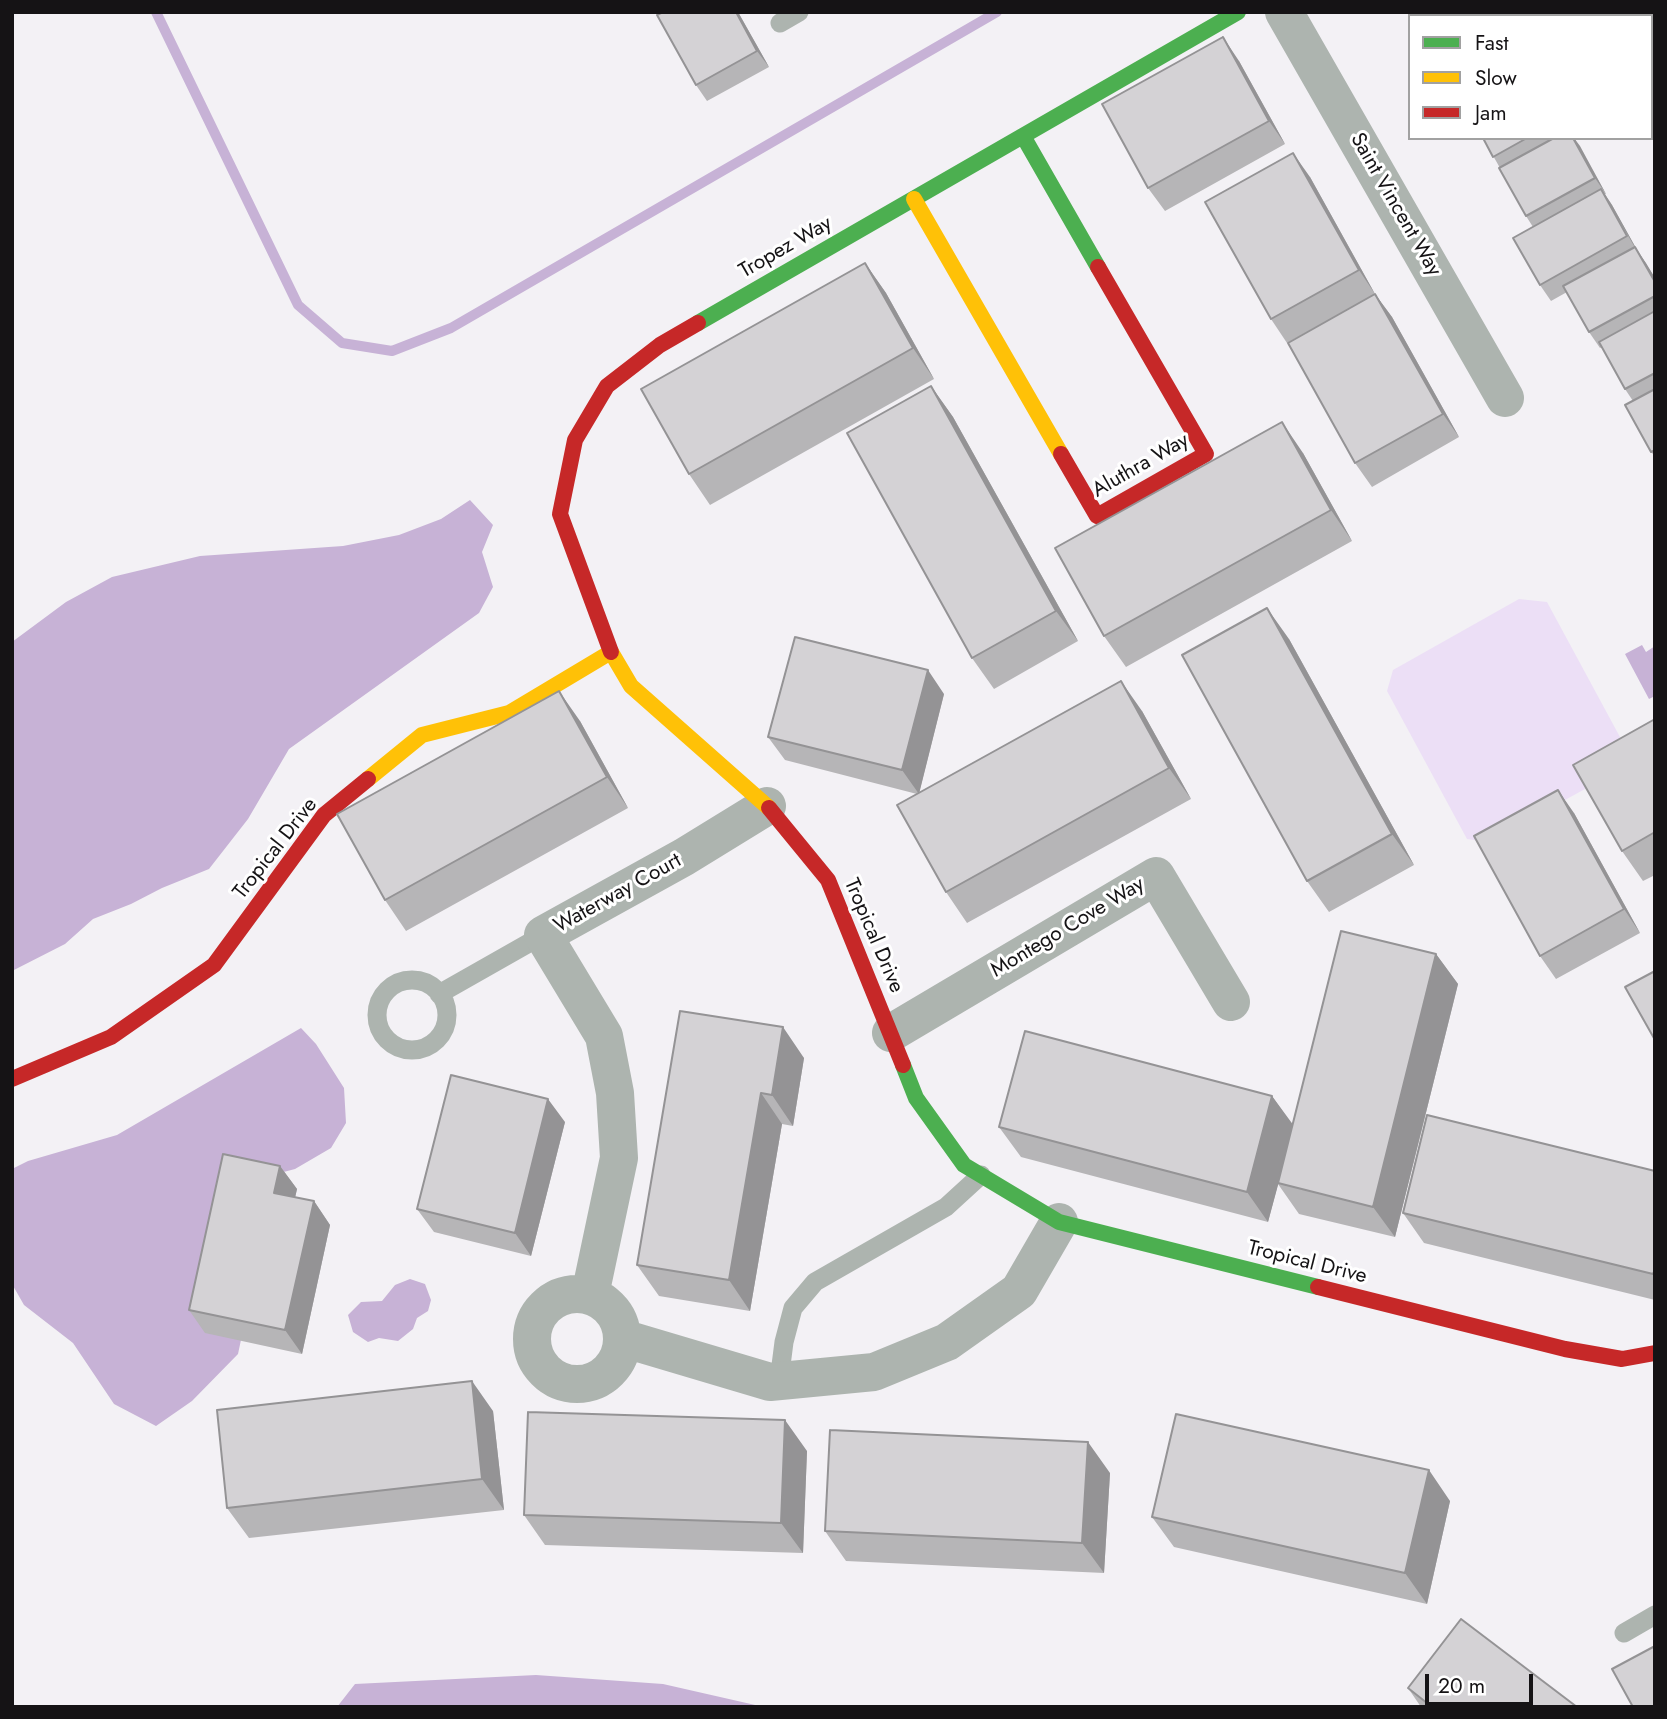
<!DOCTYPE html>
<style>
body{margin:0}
#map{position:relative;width:1667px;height:1719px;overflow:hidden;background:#f3f1f5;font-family:Jost,sans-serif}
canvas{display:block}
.frame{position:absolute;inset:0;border:14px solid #151315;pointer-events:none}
.legend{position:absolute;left:1408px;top:14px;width:245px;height:126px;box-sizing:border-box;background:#fff;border:2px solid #a1a1a1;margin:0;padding:9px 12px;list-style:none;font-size:21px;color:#151315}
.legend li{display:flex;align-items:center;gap:14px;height:35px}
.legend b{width:35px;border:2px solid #a1a1a1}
.scale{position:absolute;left:1425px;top:1674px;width:108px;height:32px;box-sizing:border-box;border:4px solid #151315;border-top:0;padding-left:9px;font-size:21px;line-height:24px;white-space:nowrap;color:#151315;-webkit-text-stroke:5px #fff;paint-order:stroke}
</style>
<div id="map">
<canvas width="1667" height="1719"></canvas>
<div class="frame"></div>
<ul class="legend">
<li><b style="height:9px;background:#4caf50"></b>Fast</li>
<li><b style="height:9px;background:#ffc107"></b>Slow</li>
<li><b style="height:9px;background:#c62828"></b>Jam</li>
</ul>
<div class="scale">20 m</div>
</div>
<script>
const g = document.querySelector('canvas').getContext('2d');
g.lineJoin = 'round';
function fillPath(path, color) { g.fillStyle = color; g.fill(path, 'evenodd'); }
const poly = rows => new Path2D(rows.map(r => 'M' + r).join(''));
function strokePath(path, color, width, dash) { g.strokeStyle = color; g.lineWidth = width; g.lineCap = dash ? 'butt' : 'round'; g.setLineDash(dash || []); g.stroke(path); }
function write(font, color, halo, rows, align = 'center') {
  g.font = font + ' Jost,sans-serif'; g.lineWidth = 6; g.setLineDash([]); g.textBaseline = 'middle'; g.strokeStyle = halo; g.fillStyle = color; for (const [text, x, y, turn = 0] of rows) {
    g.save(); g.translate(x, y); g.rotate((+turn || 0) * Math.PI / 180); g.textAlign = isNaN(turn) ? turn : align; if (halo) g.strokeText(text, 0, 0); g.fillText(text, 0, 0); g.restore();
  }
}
const green = poly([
 [1519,599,1547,602,1627,750,1618,771,1488,842,1467,839,1387,691,1393,670]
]);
const water = poly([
 [470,500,493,525,482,552,493,587,479,613,289,749,248,819,209,869,162,888,131,904,93,919,65,944,12,971,12,642,66,602,112,577,200,556,343,546,399,535,441,519],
 [1642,645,1646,652,1655,646,1655,696,1649,699,1625,654],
 [301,1028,316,1044,344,1088,346,1123,331,1148,295,1169,276,1174,238,1354,192,1401,156,1426,114,1404,73,1343,24,1305,12,1284,12,1169,28,1161,117,1135],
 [410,1279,425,1284,431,1300,428,1311,417,1318,413,1329,398,1341,379,1338,368,1342,353,1332,348,1315,361,1302,382,1301,395,1285],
 [536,1675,663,1684,764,1707,337,1707,355,1684]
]);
const stream = poly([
 [156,12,298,305,342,343,392,351,451,328,997,12]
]);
const lane = poly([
 [780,23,799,12],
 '377 1015a35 35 0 1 1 70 0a35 35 0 1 1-70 0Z',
 [439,994,543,935],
 [779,1381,784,1342,793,1308,815,1282,946,1207,981,1175],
 [1624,1633,1655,1615]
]);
const street = poly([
 [1284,12,1505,398],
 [1614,16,1615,12],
 [1651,106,1655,113],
 [891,1033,1156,876,1231,1002],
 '532 1339a45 45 0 1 1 90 0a45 45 0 1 1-90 0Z',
 [590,1295,619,1158,615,1093,604,1036,543,935,684,857,767,806],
 [622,1338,770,1382,874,1372,947,1342,1019,1291,1059,1222]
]);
const fast = poly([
 [1023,136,1098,267],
 [698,323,1238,12],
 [903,1065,916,1098,964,1165,1059,1222,1318,1287]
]);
const slow = poly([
 [914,199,1061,454],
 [368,779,422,735,509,713,611,652,631,686,769,808]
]);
const jam = poly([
 [1061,454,1097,516,1206,454,1098,267],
 [611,652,560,514,575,440,607,386,660,345,698,323],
 [769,808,828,880,903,1065],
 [12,1079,111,1037,214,965,324,815,368,779],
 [1318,1287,1565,1349,1622,1359,1655,1353]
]);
const wall = poly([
 [738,12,769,67,707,101,696,85],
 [1419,12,1500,12,1494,16,1421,16],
 [1239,61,1285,144,1165,211,1148,188],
 [1483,138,1574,138,1606,194,1605,194,1612,205,1637,250,1655,278,1655,456,1651,452,1633,401,1625,389,1602,347,1600,348,1589,332,1567,292,1551,301,1540,285,1533,227,1526,216,1500,168],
 [1310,177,1375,294,1392,317,1459,437,1372,487,1355,463,1363,301,1287,343,1271,319],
 [865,263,886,293,934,379,710,505,689,474],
 [931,386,953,417,1078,641,994,689,972,658],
 [1303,453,1352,541,1126,667,1104,636],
 [1289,639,1414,865,1329,912,1307,881],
 [944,694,919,793,1142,711,1191,799,967,923,946,892,917,794,785,760,768,737],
 [1655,719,1655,875,1643,881,1622,851],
 [580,721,628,808,406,931,385,900],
 [1574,813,1640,933,1556,979,1540,956],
 [1436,954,1458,984,1395,1237,1299,1214,1278,1184,1268,1222,1021,1157,999,1127,1272,1096,1292,1125],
 [680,1011,804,1058,793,1126,782,1124,750,1311,659,1296,637,1265],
 [565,1122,531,1256,434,1232,417,1209],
 [280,1166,297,1189,295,1197,314,1201,330,1225,302,1354,205,1333,189,1310],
 [1655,1171,1655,1300,1424,1243,1403,1213],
 [493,1411,504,1510,249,1538,227,1508],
 [807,1451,803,1553,545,1545,524,1515],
 [1110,1473,1104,1573,846,1561,825,1531],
 [1450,1501,1427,1604,1174,1547,1152,1517],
 [1408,1688,1577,1707,1421,1707]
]);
const shadedWall = poly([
 [736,12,738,12,769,67,757,51],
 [1223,37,1239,61,1285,144,1269,121],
 [1573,138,1574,138,1580,146,1606,194,1595,178],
 [1293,153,1310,177,1375,294,1359,270],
 [1601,189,1612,205,1637,250,1646,263,1655,278,1655,282],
 [865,263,886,293,934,379,913,348],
 [1375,294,1392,317,1459,437,1443,414],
 [931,386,953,417,1078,641,1056,611],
 [1282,422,1303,453,1352,541,1331,510],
 [1267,608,1289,639,1414,865,1392,834],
 [928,670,944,694,919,794,902,770],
 [1121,681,1142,711,1191,799,1169,768],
 [559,691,580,721,628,808,607,777],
 [1558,790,1574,813,1640,933,1624,909],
 [1436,954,1458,984,1395,1237,1373,1207],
 [783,1027,804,1058,793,1126,772,1095],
 [761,1093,782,1124,750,1311,729,1280],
 [1272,1096,1294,1126,1268,1222,1247,1192],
 [548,1099,565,1122,531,1256,515,1233],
 [280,1166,297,1189,291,1216,274,1193],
 [314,1201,330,1225,302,1354,285,1330],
 [472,1381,493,1411,504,1510,482,1479],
 [785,1420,807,1451,803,1553,781,1523],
 [1088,1442,1110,1473,1104,1573,1082,1543],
 [1429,1470,1450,1501,1427,1604,1405,1573]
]);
const building = poly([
 [663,12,736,12,757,51,696,85,657,15,663,12],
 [1419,12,1460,12,1454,16,1421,16,1419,12],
 [1223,37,1269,121,1148,188,1102,104,1223,37],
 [1483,138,1527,138,1493,157,1483,138],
 [1554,138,1573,138,1595,178,1526,216,1499,168,1554,138],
 [1293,153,1359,270,1271,319,1205,202,1293,153],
 [1601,189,1627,236,1540,285,1513,238,1601,189],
 [1635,247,1655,282,1655,296,1589,332,1563,286,1635,247],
 [865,263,913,348,689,474,641,389,865,263],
 [1375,294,1443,414,1355,463,1288,343,1375,294],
 [1655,311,1655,373,1625,389,1599,342,1655,311],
 [931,386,1056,611,972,658,847,433,931,386],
 [1655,389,1655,450,1651,452,1625,405,1655,389],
 [1282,422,1331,510,1104,636,1055,548,1282,422],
 [1267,608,1392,834,1307,881,1182,655,1267,608],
 [795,637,928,670,902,770,768,737,795,637],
 [1121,681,1169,768,946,892,897,805,1121,681],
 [559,691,607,777,385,900,337,814,559,691],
 [1655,719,1655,832,1622,851,1573,765,1655,719],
 [1558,790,1624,909,1540,956,1474,836,1558,790],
 [1341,931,1436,954,1373,1207,1278,1183,1341,931],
 [1655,971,1655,1040,1625,987,1655,971],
 [680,1011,783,1027,772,1095,761,1093,729,1280,637,1265,680,1011],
 [1025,1031,1272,1096,1247,1192,999,1127,1025,1031],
 [451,1075,548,1099,515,1233,417,1209,451,1075],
 [1427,1115,1655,1171,1655,1269,1653,1274,1403,1213,1427,1115],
 [223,1154,280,1166,274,1193,314,1201,285,1330,189,1310,223,1154],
 [472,1381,482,1479,227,1508,217,1410,472,1381],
 [528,1412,785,1420,781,1523,524,1515,528,1412],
 [1176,1414,1429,1470,1405,1573,1152,1517,1176,1414],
 [830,1430,1088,1442,1082,1543,825,1531,830,1430],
 [1461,1619,1577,1707,1432,1707,1408,1688,1461,1619],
 [1655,1646,1655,1707,1633,1707,1612,1669,1655,1646]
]);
const streetNames = [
 ["Saint Vincent Way",1395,205,60],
 ["Tropez Way",786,248,-30],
 ["Aluthra Way",1141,466,-30],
 ["Tropical Drive",276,849,-52],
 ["Waterway Court",618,894,-29],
 ["Montego Cove Way",1068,928,-31],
 ["Tropical Drive",873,936,67],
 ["Tropical Drive",1307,1263,14]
];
fillPath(green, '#ecdff6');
fillPath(water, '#c7b2d6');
strokePath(stream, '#c7b2d6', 10);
strokePath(lane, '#adb4af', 19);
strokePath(street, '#adb4af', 38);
strokePath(fast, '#4caf50', 16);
strokePath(slow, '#ffc107', 16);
strokePath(jam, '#c62828', 16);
fillPath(wall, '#b6b5b7');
fillPath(shadedWall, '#949395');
fillPath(building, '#d4d2d5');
strokePath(building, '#949395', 2);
write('21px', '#151315', '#fff', streetNames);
</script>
